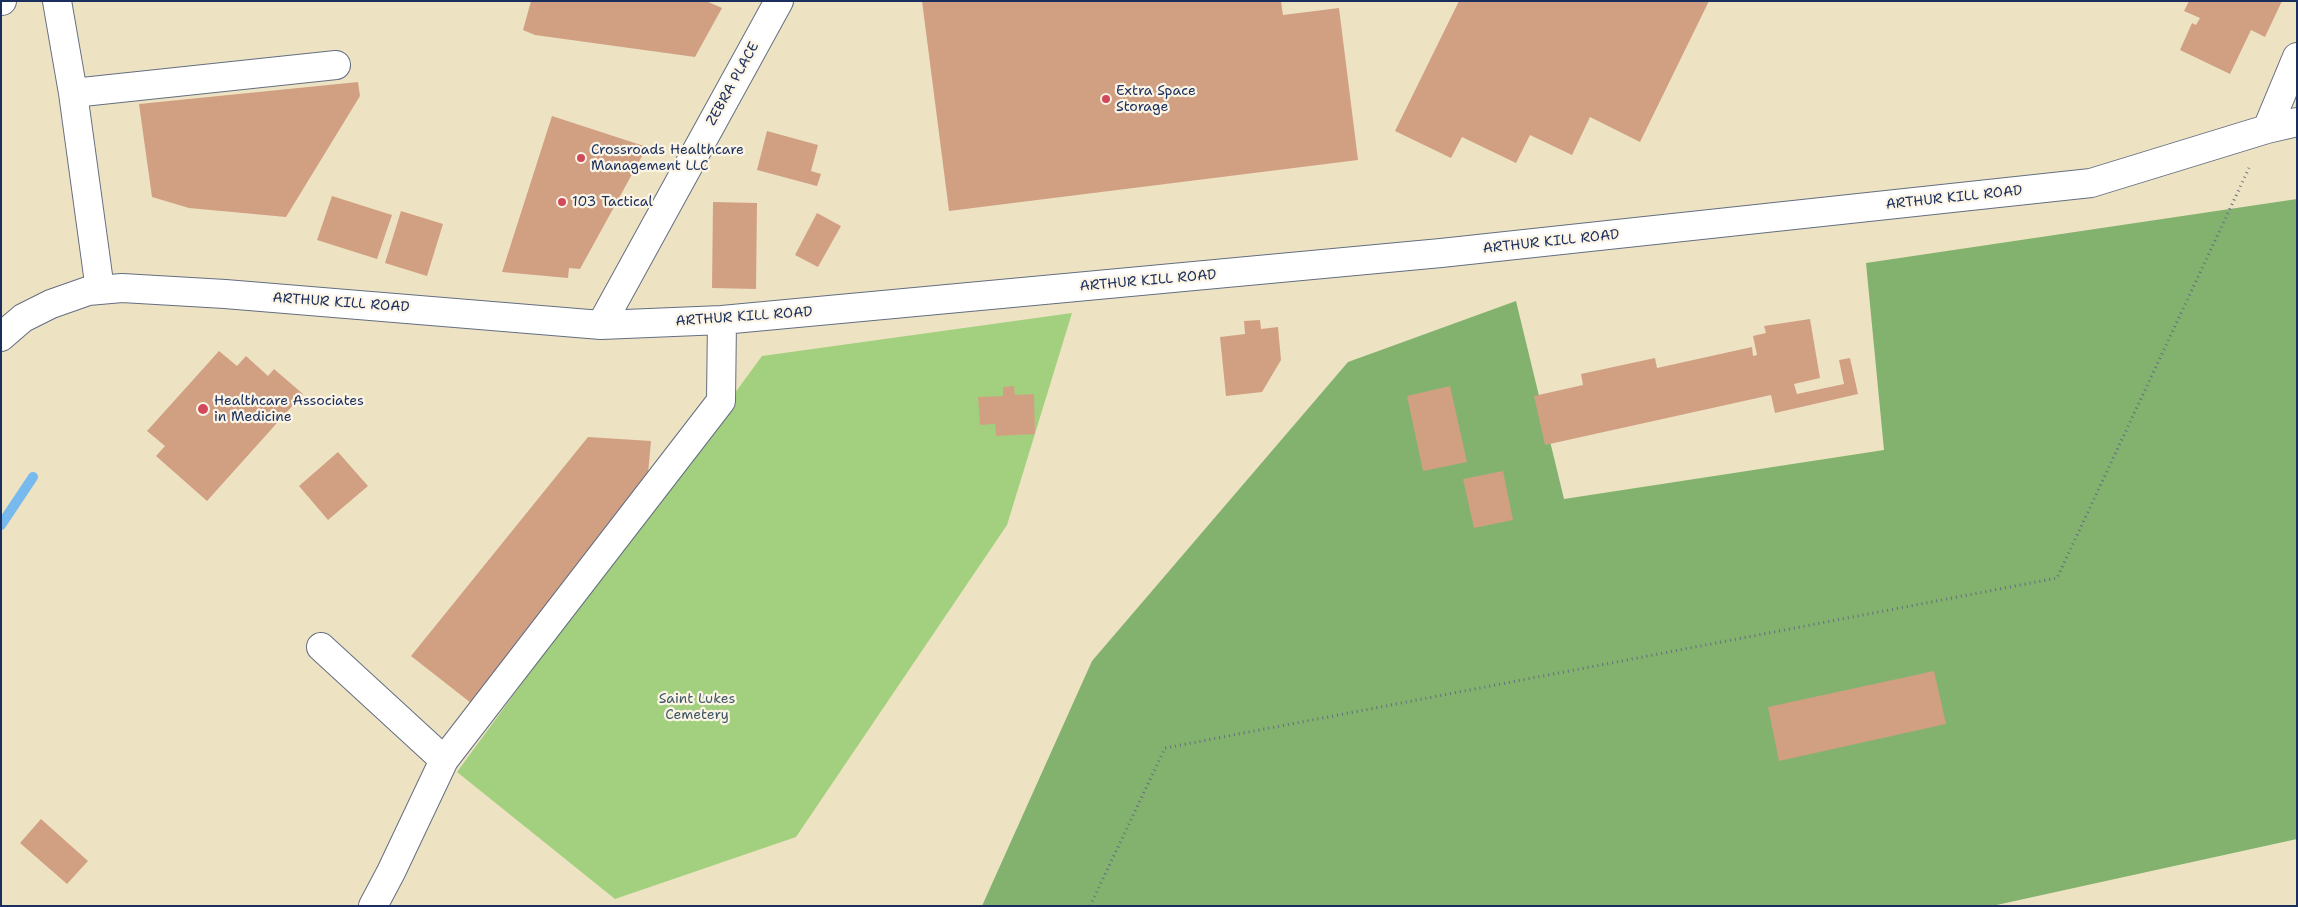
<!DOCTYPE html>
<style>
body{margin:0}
#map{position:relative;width:2298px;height:907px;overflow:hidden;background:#ede3c3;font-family:"Shantell Sans",sans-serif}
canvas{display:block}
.frame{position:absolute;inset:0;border:2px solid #1b2f5e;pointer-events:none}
</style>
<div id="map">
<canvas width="2298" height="907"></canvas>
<div class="frame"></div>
</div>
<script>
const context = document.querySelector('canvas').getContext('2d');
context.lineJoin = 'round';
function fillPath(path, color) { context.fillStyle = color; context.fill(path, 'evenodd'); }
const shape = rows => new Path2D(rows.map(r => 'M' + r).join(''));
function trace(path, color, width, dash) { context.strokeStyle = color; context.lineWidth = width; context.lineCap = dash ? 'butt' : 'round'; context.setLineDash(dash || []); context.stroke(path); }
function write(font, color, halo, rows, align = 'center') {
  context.font = font + ' "Shantell Sans",sans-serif'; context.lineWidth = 4.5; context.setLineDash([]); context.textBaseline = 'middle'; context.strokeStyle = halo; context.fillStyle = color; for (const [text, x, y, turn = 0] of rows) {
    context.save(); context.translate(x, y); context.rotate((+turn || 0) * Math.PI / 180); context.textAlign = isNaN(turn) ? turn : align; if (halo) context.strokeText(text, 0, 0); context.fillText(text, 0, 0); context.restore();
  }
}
fillPath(shape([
 [1072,313,1007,525,796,837,615,899,457,772,762,356]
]), '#a3d07e');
fillPath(shape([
 [2297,199,2297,839,1992,906,982,906,1092,661,1348,362,1516,301,1564,499,1884,450,1866,263]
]), '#82b26d');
trace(shape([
 [1,525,33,477]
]), '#78baed', 10);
fillPath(shape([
 [531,1,706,1,722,8,695,57,535,35,523,30],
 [922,1,1281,1,1283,15,1339,8,1358,160,949,211],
 [1459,1,1709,1,1640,142,1590,117,1572,155,1530,135,1516,163,1462,137,1451,158,1395,131],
 [2189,1,2282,1,2265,37,2251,30,2230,74,2180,50,2192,23,2196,25,2200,18,2184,11],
 [358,82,360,96,286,217,189,208,152,197,139,104],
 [552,116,647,147,580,269,569,268,568,278,502,272],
 [767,131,818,145,811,171,821,174,817,186,757,170],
 [332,196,392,215,377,259,317,240],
 [713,202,757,203,756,289,712,288],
 [401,211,443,224,427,276,385,263],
 [817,213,841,226,818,267,795,255],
 [1810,319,1820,378,1794,384,1797,394,1844,384,1839,360,1850,358,1858,394,1775,413,1771,395,1545,445,1534,396,1583,385,1581,374,1655,358,1657,368,1752,347,1753,356,1757,355,1753,336,1766,333,1764,326],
 [1260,320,1261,329,1278,327,1281,360,1262,392,1226,396,1220,337,1245,334,1244,321],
 [219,351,237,366,246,356,268,376,274,369,303,394,207,501,156,456,165,446,147,431],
 [1014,386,1015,395,1034,394,1035,434,996,436,995,424,980,425,978,397,1003,396,1003,387],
 [1450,386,1467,462,1423,471,1407,396],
 [588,437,651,441,647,485,471,703,411,656],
 [338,452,368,486,328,520,299,486],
 [1503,471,1513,520,1474,528,1463,479],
 [1934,671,1946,724,1779,761,1768,707],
 [41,819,88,861,67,884,20,843]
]), '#d1a083');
const minor = shape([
 [1,1,2,1],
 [57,1,73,93,100,290],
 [73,93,336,65],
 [2267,129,2297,57],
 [601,325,779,1],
 [1,337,23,318,51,304,88,291,122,288,225,294,601,325,722,320,1441,253,2091,183,2267,129,2297,122],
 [321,647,444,760,721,401,722,320],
 [373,906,391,872,444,760]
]);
trace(minor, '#646e81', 30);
trace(shape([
 [1090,906,1165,748,2057,578,2249,168]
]), '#646e81', 3, [1, 4]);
trace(minor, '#fff', 28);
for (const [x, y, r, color] of [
 [1106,99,5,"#d1495b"],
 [581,158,5,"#d1495b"],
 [562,202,5,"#d1495b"],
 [203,409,6,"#d1495b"]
]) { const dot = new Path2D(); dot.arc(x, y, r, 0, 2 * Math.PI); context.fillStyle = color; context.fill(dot); trace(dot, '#fcf5e5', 2); }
write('14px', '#1b2f5e', '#fcf5e5', [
 ["ZEBRA PLACE",733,84,-61],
 ["ARTHUR KILL ROAD",1954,198,-6],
 ["ARTHUR KILL ROAD",1551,242,-6],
 ["ARTHUR KILL ROAD",1148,281,-5],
 ["ARTHUR KILL ROAD",341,303,4],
 ["ARTHUR KILL ROAD",744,317,-4]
]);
write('14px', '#1b2f5e', '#fcf5e5', [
 ["Extra Space",1116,91],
 ["Storage",1116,107],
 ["Crossroads Healthcare",591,150],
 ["Management LLC",591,166],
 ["103 Tactical",572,202],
 ["Healthcare Associates",214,401],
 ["in Medicine",214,417]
], 'left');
write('14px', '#3d5766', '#fcf5e5', [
 ["Saint Lukes",697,699],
 ["Cemetery",697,715]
]);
</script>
